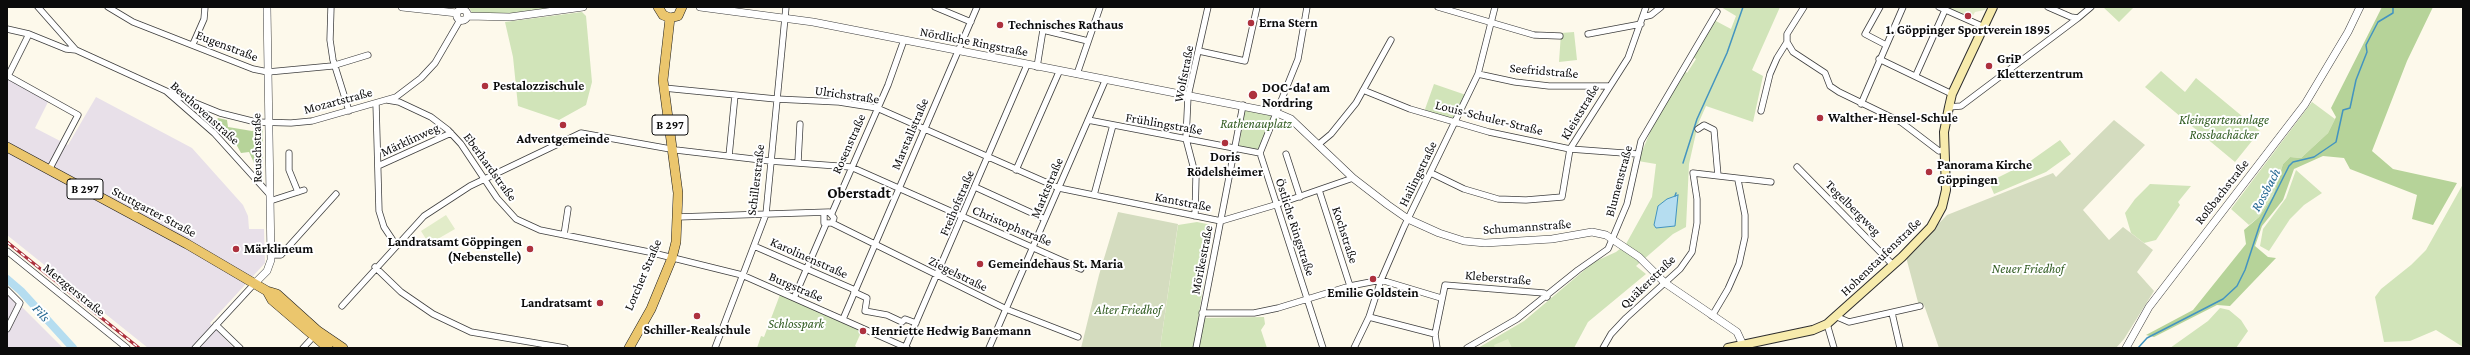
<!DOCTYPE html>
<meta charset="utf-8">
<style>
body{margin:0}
#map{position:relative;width:2470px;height:355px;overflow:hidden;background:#fdf9eb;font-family:"Crimson Pro",serif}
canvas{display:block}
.frame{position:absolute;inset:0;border:8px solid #0b0b0b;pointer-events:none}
</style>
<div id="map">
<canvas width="2470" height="355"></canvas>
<div class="frame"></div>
</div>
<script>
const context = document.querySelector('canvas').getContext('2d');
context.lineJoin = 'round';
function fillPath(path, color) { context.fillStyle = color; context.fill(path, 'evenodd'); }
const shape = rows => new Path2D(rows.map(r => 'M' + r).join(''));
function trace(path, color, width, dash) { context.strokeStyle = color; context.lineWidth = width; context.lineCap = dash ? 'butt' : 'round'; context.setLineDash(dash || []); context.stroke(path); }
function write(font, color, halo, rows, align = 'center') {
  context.font = font + ' "Crimson Pro",serif'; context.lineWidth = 4; context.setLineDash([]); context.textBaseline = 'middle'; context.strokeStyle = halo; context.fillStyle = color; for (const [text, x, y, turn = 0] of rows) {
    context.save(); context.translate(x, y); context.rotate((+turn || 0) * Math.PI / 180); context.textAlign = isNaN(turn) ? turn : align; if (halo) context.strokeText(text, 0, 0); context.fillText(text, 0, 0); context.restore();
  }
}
fillPath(shape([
 [7,77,49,100,35,128,68,145,96,97,192,148,243,205,248,216,249,229,264,229,265,263,210,323,234,348,148,348,7,235],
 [7,295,18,303,63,348,7,348]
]), '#e8e0e9');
fillPath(shape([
 [469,7,557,7,511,15,472,13],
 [1721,7,1780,7,1752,70,1763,76,1753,122,1706,106,1698,124,1689,164,1686,227,1673,234,1636,266,1646,274,1588,322,1574,348,1478,348,1524,321,1594,262,1616,252,1626,244,1652,197,1656,164,1638,161,1651,130,1685,71,1687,73,1696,59,1693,57,1714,20,1731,29,1736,16],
 [2103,7,2134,7,2119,22],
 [582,12,586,16,592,82,586,105,559,120,518,106,513,57,505,22],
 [1574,32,1577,60,1559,62,1561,33],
 [2161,71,2185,92,2196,78,2260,131,2235,162,2145,87],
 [1434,84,1466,95,1455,121,1424,112],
 [2312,102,2335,119,2328,133,2301,158,2290,157,2283,164,2273,196,2259,217,2249,225,2231,209],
 [1245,108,1274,114,1259,151,1239,146],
 [2060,140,2071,154,2046,172,1994,194,1989,182,2029,162],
 [2296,170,2322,193,2304,205,2290,219,2269,251,2260,246,2263,229,2286,198],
 [2150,184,2191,186,2178,202,2180,205,2156,240,2144,243,2131,233,2125,213,2135,199],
 [2463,184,2463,347,2436,330,2410,341,2384,342,2375,297,2381,289,2411,265,2426,250],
 [1197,222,1212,225,1194,348,1160,348,1178,225],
 [781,292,863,328,855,346,858,348,757,348,761,336,764,337],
 [2220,308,2229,310,2241,320,2248,331,2236,348,2170,348,2208,321],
 [1264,317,1265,324,1261,330,1267,348,1199,348,1204,318]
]), '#d1e4b9');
fillPath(shape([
 [2382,7,2433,7,2407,61,2372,151,2393,169,2457,183,2433,225,2412,219,2417,195,2350,169,2344,158,2323,156,2294,169,2283,200,2262,226,2255,246,2268,257,2276,258,2230,306,2217,305,2154,337,2146,335,2193,310,2246,244,2244,230,2259,217,2273,196,2283,164,2290,157,2301,158,2328,133,2336,117,2331,108],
 [218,118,227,120,228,127,252,131,263,129,263,161,255,165,249,152,241,153,231,135,221,132,213,125]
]), '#b6d399');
fillPath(shape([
 [2114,120,2145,145,2083,210,2109,240,2123,227,2153,250,2137,272,2154,291,2124,339,2116,348,1939,348,1924,305,1919,306,1906,257,1947,215,2053,173,2056,177],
 [1118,212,1178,224,1160,348,1081,348,1099,275]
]), '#d4dcbf');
fillPath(shape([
 [1942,7,1987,7,1985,10,1975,12,1971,19],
 [446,215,455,229,429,244,421,231],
 [1508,339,1512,348,1495,348,1494,345]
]), '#e2ecc9');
const water = shape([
 [1678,195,1675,226,1656,228,1654,225,1658,206,1667,199,1678,195]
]);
fillPath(water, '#b5ddf0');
trace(water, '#4394c0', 1);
trace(shape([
 [1683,163,1697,119,1727,53,1743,7],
 [1675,196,1676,193],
 [2138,348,2147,338,2223,299,2237,286,2245,270,2260,224,2289,166,2293,162,2314,157,2336,142,2343,110,2350,108,2356,80,2367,52,2366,45,2378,22,2393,13,2393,7]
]), '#4394c0', 1.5);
trace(shape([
 [7,279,21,291,73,348]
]), '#b5ddf0', 8);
const minor = shape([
 [38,7,76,50,166,91,214,133,270,195],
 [108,7,133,22,253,69,268,72,332,66,368,55],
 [331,7,330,40,333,60,349,111],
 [463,7,463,10],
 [935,7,971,22],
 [1307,7,1298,59,1260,153,1323,348],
 [1438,7,1534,35,1560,36],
 [1880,7,1865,34,1886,45],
 [1939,7,1984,27],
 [2048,7,2071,17,2078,18,2091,7],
 [1643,17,1651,15,1661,7],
 [7,29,29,34,66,49,76,50],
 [29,34,8,76,78,115,49,170],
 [1588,34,1641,24],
 [1787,42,1793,52,1825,73,1830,86,1839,92,1901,122,1939,151,1945,149],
 [193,44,204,19,205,7],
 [1199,51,1245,61,1257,7],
 [1879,59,1952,94],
 [1037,67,1043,30,1088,41],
 [1077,74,1100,7],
 [1478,74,1515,82,1549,86,1608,86],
 [1916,75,1945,10],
 [664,88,776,99,839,102,877,108,1059,188,1221,221,1275,205,1353,178],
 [1363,90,1410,109,1489,132,1570,149,1637,154],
 [166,91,220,113,256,122,291,123,312,121,396,97,421,78,435,63,460,20],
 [387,100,399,102,431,117,448,130,461,144,497,198,516,219,540,230,649,252,742,275,907,348],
 [376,103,379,211,384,227,396,245],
 [1861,104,1903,7],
 [1949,107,1961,106,2078,18],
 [1761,111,1770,74,1777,58,1787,42,1787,34,1804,7],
 [1088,120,1260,153],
 [1698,129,1704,125,1714,130,1718,176],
 [1319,144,1331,134,1356,103,1391,40],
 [289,153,289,170,298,192],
 [1286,154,1300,197],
 [729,156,735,95],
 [798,162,800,124],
 [378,166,451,133],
 [1797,167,1893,265],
 [1016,170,1059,72],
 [1431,173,1464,189,1498,199,1526,200,1562,197,1570,149,1628,58,1646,7],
 [975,187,1045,219],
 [1319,190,1350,286],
 [1094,195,1113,125],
 [270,201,304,190],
 [832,213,888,85,904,40],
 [1195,216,1196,177,1186,139,1188,96,1208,7],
 [677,217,829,212,834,218,832,223,824,223,824,214],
 [832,223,1006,309,1078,337],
 [564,235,568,209],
 [754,246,855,290],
 [7,251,127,348],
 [271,255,281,255,336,194],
 [375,267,401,292,433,314,471,332,565,348],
 [7,290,20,303,7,329],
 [854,292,867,298,865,311,887,315,902,322,905,319,916,323],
 [794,298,826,224],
 [342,306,424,216,470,186,581,133,676,150,770,161,851,167,1081,269],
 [1202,313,1254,313,1278,308,1350,286,1381,280,1441,298],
 [1892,313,1900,348],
 [1712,316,1728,289,1739,264,1745,237,1745,215,1738,180],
 [1835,316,1849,322,1920,306],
 [1369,317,1435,334],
 [843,319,977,7],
 [1827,324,1834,348],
 [216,325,240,348],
 [195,348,255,283],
 [303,348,315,335],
 [715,348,766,214,786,7],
 [905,348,1027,65],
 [989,348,1105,81],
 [1196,348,1243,105],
 [1354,348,1369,317,1381,280,1404,227,1478,74,1495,7],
 [1437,348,1435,334,1445,285,1544,293,1547,297],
 [1467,348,1517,319,1578,270,1608,249,1627,204,1641,141,1717,12],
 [1603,348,1611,334,1626,318,1680,269,1692,252,1697,223,1697,199,1693,173,1771,182]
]);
const tertiary = shape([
 [402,7,457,13],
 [700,7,813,22,1277,113,1291,119,1353,178,1388,205,1408,219,1439,233,1464,241,1485,243,1552,239,1592,232,1606,235,1639,257,1665,283,1737,332,1743,345],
 '456.5 15a5.5 5.5 0 1 1 11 0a5.5 5.5 0 1 1-11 0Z',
 [468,16,510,17,583,7],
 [255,283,267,271,271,260,267,7],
 [2126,348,2149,307,2305,104,2348,32,2360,7]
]);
const secondary = shape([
 [1728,348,1813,330,1827,324,1902,257,1931,227,1942,207,1946,190,1944,132,1949,107,1952,94,1993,7]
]);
const primary = shape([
 [658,7,663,15,670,18,678,16,682,7],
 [7,147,187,244,267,291,277,294,318,331,343,348],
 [267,291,272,300,328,348],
 [629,348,651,309,672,258,676,242,678,193,663,80,670,18]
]);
trace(minor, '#3e3e3e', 7);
trace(tertiary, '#3e3e3e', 8);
trace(secondary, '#2d2d2d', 10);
trace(primary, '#1c1c1c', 10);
trace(minor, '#fff', 5.5);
trace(tertiary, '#fff', 7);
trace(secondary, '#f7ebac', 8);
trace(primary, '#ebc66d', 9);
const rail = shape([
 [7,242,139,348]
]);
trace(rail, '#ad313e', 3);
trace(rail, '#fff', 1.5, [4.5]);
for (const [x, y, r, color] of [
 [1968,16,4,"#ad313e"],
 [1251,23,4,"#ad313e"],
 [1000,25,4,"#ad313e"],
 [1989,66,4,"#ad313e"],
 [485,86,4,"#ad313e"],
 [1253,95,5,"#ad313e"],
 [1820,118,4,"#ad313e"],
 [563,125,4,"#ad313e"],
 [1225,143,4,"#ad313e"],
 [1929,172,4,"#ad313e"],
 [236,249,4,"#ad313e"],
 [530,249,4,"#ad313e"],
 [980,264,4,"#ad313e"],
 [1373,279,4,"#ad313e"],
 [600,303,4,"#ad313e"],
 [697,316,4,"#ad313e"],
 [863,331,4,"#ad313e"]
]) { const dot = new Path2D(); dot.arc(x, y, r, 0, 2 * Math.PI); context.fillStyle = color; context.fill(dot); trace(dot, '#fff', 1.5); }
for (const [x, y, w] of [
 [670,125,36],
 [85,189,36]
]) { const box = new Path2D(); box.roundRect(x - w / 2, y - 10, w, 20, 3); context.fillStyle = '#fff'; context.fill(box); trace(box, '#0b0b0b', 1); }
write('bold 12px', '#0b0b0b', null, [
 ["B 297",670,125],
 ["B 297",85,189]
]);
write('bold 13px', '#0b0b0b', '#fff', [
 ["Erna Stern",1259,23],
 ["Technisches Rathaus",1008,25],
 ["1. Göppinger Sportverein 1895",1968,30,"center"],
 ["GriP",1997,59],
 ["Kletterzentrum",1997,74],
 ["Pestalozzischule",493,86],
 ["DOC-da! am",1262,88],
 ["Nordring",1262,103],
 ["Walther-Hensel-Schule",1828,118],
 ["Adventgemeinde",563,139,"center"],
 ["Doris",1225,157,"center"],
 ["Rödelsheimer",1225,172,"center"],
 ["Panorama Kirche",1937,165],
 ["Göppingen",1937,180],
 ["Landratsamt Göppingen",522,242,"right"],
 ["(Nebenstelle)",522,257,"right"],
 ["Märklineum",244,249],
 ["Gemeindehaus St. Maria",988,264],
 ["Emilie Goldstein",1373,293,"center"],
 ["Landratsamt",592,303,"right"],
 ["Schiller-Realschule",697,330,"center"],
 ["Henriette Hedwig Banemann",871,331]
], 'left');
write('13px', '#0b0b0b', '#fff', [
 ["Nördliche Ringstraße",974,42,11],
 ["Eugenstraße",227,46,21],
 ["Seefridstraße",1544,71,5],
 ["Wolfstraße",1184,74,-79],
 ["Ulrichstraße",847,95,8],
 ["Mozartstraße",338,101,-15],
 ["Kleiststraße",1580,112,-59],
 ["Beethovenstraße",205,113,42],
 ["Louis-Schuler-Straße",1489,118,14],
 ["Frühlingstraße",1164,124,10],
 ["Marstallstraße",910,134,-67],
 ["Märklinweg",410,140,-25],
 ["Rosenstraße",849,144,-66],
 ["Reuschstraße",257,148,-91],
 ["Eberhardstraße",490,167,54],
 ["Hailingstraße",1418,174,-64],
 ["Schillerstraße",756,180,-83],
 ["Blumenstraße",1619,181,-75],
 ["Marktstraße",1047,188,-67],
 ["Roßbachstraße",2222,192,-52],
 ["Kantstraße",1183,202,11],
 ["Freihofstraße",957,203,-67],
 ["Tegelbergweg",1853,208,45],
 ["Stuttgarter Straße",154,212,28],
 ["Christophstraße",1012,226,23],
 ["Östliche Ringstraße",1295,227,72],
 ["Schumannstraße",1527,227,-4],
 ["Kochstraße",1345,235,72],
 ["Hohenstaufenstraße",1881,257,-44],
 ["Karolinenstraße",809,258,24],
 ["Mörikestraße",1202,260,-79],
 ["Ziegelstraße",958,274,26],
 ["Lorcher Straße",643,275,-67],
 ["Kleberstraße",1498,278,5],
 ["Quäkerstraße",1648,282,-44],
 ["Burgstraße",796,287,23],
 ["Metzgerstraße",74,290,39]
]);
write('italic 13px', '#315c22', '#fff', [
 ["Kleingartenanlage",2224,120],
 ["Rossbachäcker",2224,135],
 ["Rathenauplatz",1256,124],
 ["Neuer Friedhof",2028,269],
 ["Alter Friedhof",1128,310],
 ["Schlosspark",796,324]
]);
write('italic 14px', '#216590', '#fff', [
 ["Rossbach",2266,190,-62],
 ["Fils",41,313,48]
]);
write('bold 15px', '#0b0b0b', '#fff', [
 ["Oberstadt",859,193]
]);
</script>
